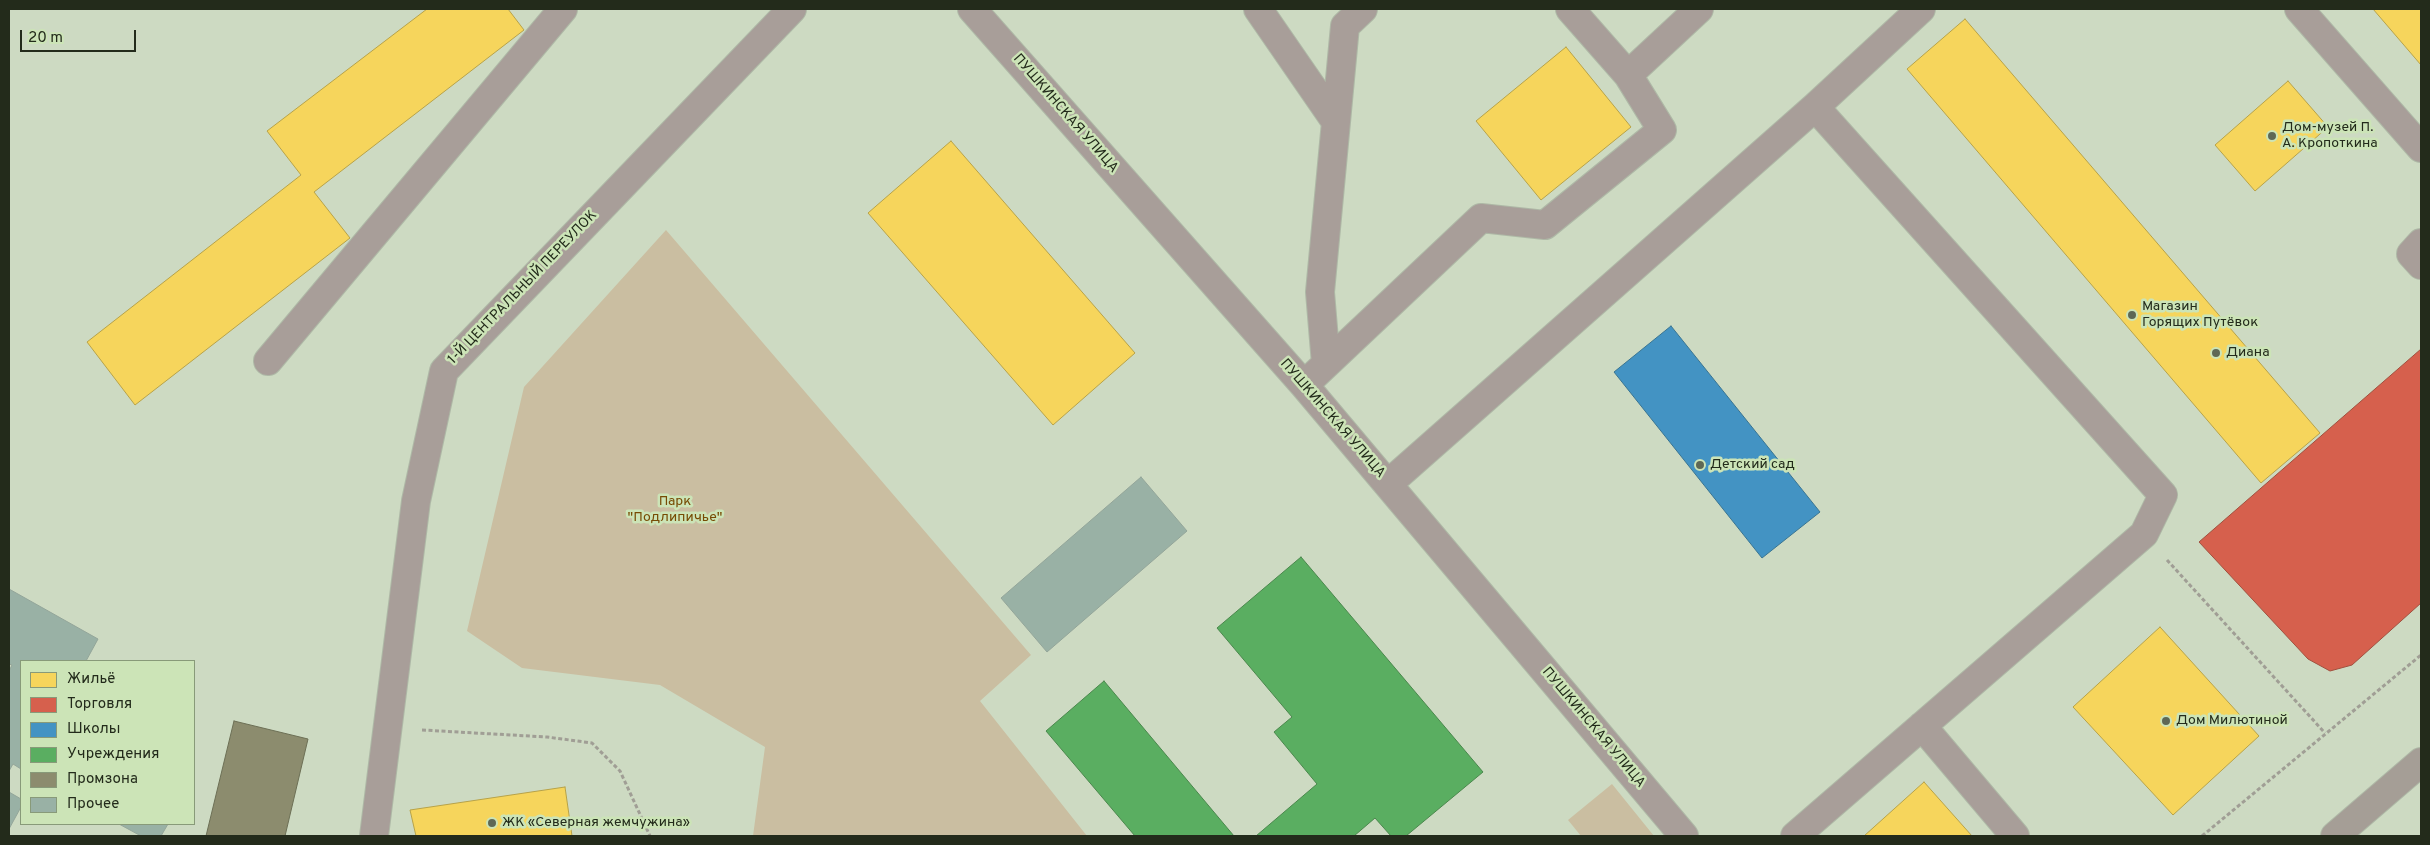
<!DOCTYPE html>
<meta charset="utf-8">
<style>
body{margin:0}
#map{position:relative;width:2430px;height:845px;overflow:hidden;background:#cddac2;font-family:Overpass,sans-serif}
canvas{display:block}
.frame{position:absolute;inset:0;border:10px solid #232b1b;pointer-events:none}
.legend{position:absolute;left:20px;top:660px;width:175px;height:165px;box-sizing:border-box;background:#cce4b7;border:1px solid #889a79;margin:0;padding:6px 9px;list-style:none;font-size:15px;color:#232b1b}
.legend li{display:flex;align-items:center;gap:10px;height:25px}
.legend b{width:25px;border:1px solid #889a79}
.scale{position:absolute;left:20px;top:30px;width:116px;height:22px;box-sizing:border-box;border:2px solid #232b1b;border-top:0;padding-left:6px;font-size:15px;line-height:18px;white-space:nowrap;color:#232b1b;-webkit-text-stroke:4px #cce4b7;paint-order:stroke}
</style>
<div id="map">
<canvas width="2430" height="845"></canvas>
<div class="frame"></div>
<ul class="legend">
<li><b style="height:14px;background:#f6d55c"></b>Жильё</li>
<li><b style="height:14px;background:#d6604d"></b>Торговля</li>
<li><b style="height:14px;background:#4393c3"></b>Школы</li>
<li><b style="height:14px;background:#5aae61"></b>Учреждения</li>
<li><b style="height:14px;background:#8c8c6e"></b>Промзона</li>
<li><b style="height:14px;background:#99b1a5"></b>Прочее</li>
</ul>
<div class="scale">20 m</div>
</div>
<script>
const context = document.querySelector('canvas').getContext('2d');
context.lineJoin = 'round';
function fillPath(path, color) { context.fillStyle = color; context.fill(path, 'evenodd'); }
const shape = rows => new Path2D(rows.map(r => 'M' + r).join(''));
function trace(path, color, width, dash) { context.strokeStyle = color; context.lineWidth = width; context.lineCap = dash ? 'butt' : 'round'; context.setLineDash(dash || []); context.stroke(path); }
function write(font, color, halo, rows, align = 'center') {
  context.font = font + ' Overpass,sans-serif'; context.lineWidth = 5; context.setLineDash([]); context.textBaseline = 'middle'; context.strokeStyle = halo; context.fillStyle = color; for (const [text, x, y, turn = 0] of rows) {
    context.save(); context.translate(x, y); context.rotate((+turn || 0) * Math.PI / 180); context.textAlign = isNaN(turn) ? turn : align; if (halo) context.strokeText(text, 0, 0); context.fillText(text, 0, 0); context.restore();
  }
}
fillPath(shape([
 [666,230,1031,655,980,701,1087,836,753,836,765,747,660,685,522,668,467,631,524,387],
 [1612,784,1654,836,1581,836,1568,820]
]), '#cabea1');
const homes = shape([
 [427,9,508,9,524,30,314,192,350,238,135,405,87,342,301,175,267,131,427,9],
 [2373,9,2421,9,2421,65,2373,9],
 [1965,19,2320,433,2261,483,1907,69,1965,19],
 [1566,47,1631,127,1541,200,1476,121,1566,47],
 [2288,81,2328,127,2255,191,2215,145,2288,81],
 [951,141,1135,353,1053,425,868,213,951,141],
 [2160,627,2259,736,2173,815,2073,707,2160,627],
 [1924,782,1972,836,1864,836,1924,782],
 [565,787,572,836,416,836,410,810,565,787]
]);
fillPath(homes, '#f6d55c');
trace(homes, '#b7a248', 1);
const shops = shape([
 [2421,349,2421,603,2352,665,2330,671,2308,659,2199,542,2421,349]
]);
fillPath(shops, '#d6604d');
trace(shops, '#a0503e', 1);
const schools = shape([
 [1671,326,1820,512,1762,558,1614,372,1671,326]
]);
fillPath(schools, '#4393c3');
trace(schools, '#397491', 1);
const public = shape([
 [1301,557,1483,772,1406,836,1391,836,1375,818,1354,836,1256,836,1317,784,1274,732,1292,717,1217,628,1301,557],
 [1104,681,1234,836,1135,836,1046,731,1104,681]
]);
fillPath(public, '#5aae61');
trace(public, '#4a874c', 1);
const industry = shape([
 [234,721,308,739,285,836,206,836,234,721]
]);
fillPath(industry, '#8c8c6e');
trace(industry, '#6c6f55', 1);
const building = shape([
 [1141,477,1187,531,1047,652,1001,598,1141,477],
 [9,589,98,639,86,661,21,661,21,769,13,764,9,771,9,671,12,665,9,664,9,589],
 [9,792,21,799,21,807,9,829,9,792],
 [119,824,168,824,161,836,141,836,119,824]
]);
fillPath(building, '#99b1a5');
trace(building, '#93a599', 1);
const minor = shape([
 [972,9,1304,385,1684,836],
 [1258,9,1336,122],
 [2299,9,2421,148],
 [1628,75,1699,9],
 [2421,243,2411,254,2421,265],
 [268,361,563,9],
 [1326,364,1320,292,1345,26,1363,9],
 [1304,385,1481,218,1545,225,1662,130,1628,75,1570,9],
 [1388,484,1815,107,1921,9],
 [1922,726,2015,836],
 [374,836,416,501,444,371,792,9],
 [1795,836,2144,534,2163,495,1815,107]
]);
const major = shape([
 [2335,836,2421,762]
]);
trace(minor, '#aeb8a6', 30);
trace(major, '#aeb8a6', 30);
trace(shape([
 [2167,560,2325,733],
 [422,730,547,737,592,743,620,771,650,836],
 [2202,836,2421,655]
]), '#a09e95', 3, [4, 2.5]);
trace(minor, '#a89e99', 28);
trace(major, '#a59e96', 28);
for (const [x, y, r, color] of [
 [2272,136,5,"#5e6855"],
 [2132,315,5,"#5e6855"],
 [2216,353,5,"#5e6855"],
 [1700,465,5,"#5e6855"],
 [2166,721,5,"#5e6855"],
 [492,823,5,"#5e6855"]
]) { const dot = new Path2D(); dot.arc(x, y, r, 0, 2 * Math.PI); context.fillStyle = color; context.fill(dot); trace(dot, '#cce4b7', 2); }
write('14px', '#232b1b', '#cce4b7', [
 ["ПУШКИНСКАЯ УЛИЦА",1065,114,49],
 ["1-Й ЦЕНТРАЛЬНЫЙ ПЕРЕУЛОК",523,288,-46],
 ["ПУШКИНСКАЯ УЛИЦА",1332,419,49],
 ["ПУШКИНСКАЯ УЛИЦА",1593,728,50]
]);
write('14px', '#232b1b', '#cce4b7', [
 ["Дом-музей П.",2282,128],
 ["А. Кропоткина",2282,144],
 ["Магазин",2142,307],
 ["Горящих Путёвок",2142,323],
 ["Диана",2226,353],
 ["Детский сад",1710,465],
 ["Дом Милютиной",2176,721],
 ["ЖК «Северная жемчужина»",502,823]
], 'left');
write('14px', '#774b04', '#cce4b7', [
 ["Парк",675,502],
 ["\"Подлипичье\"",675,518]
]);
</script>
